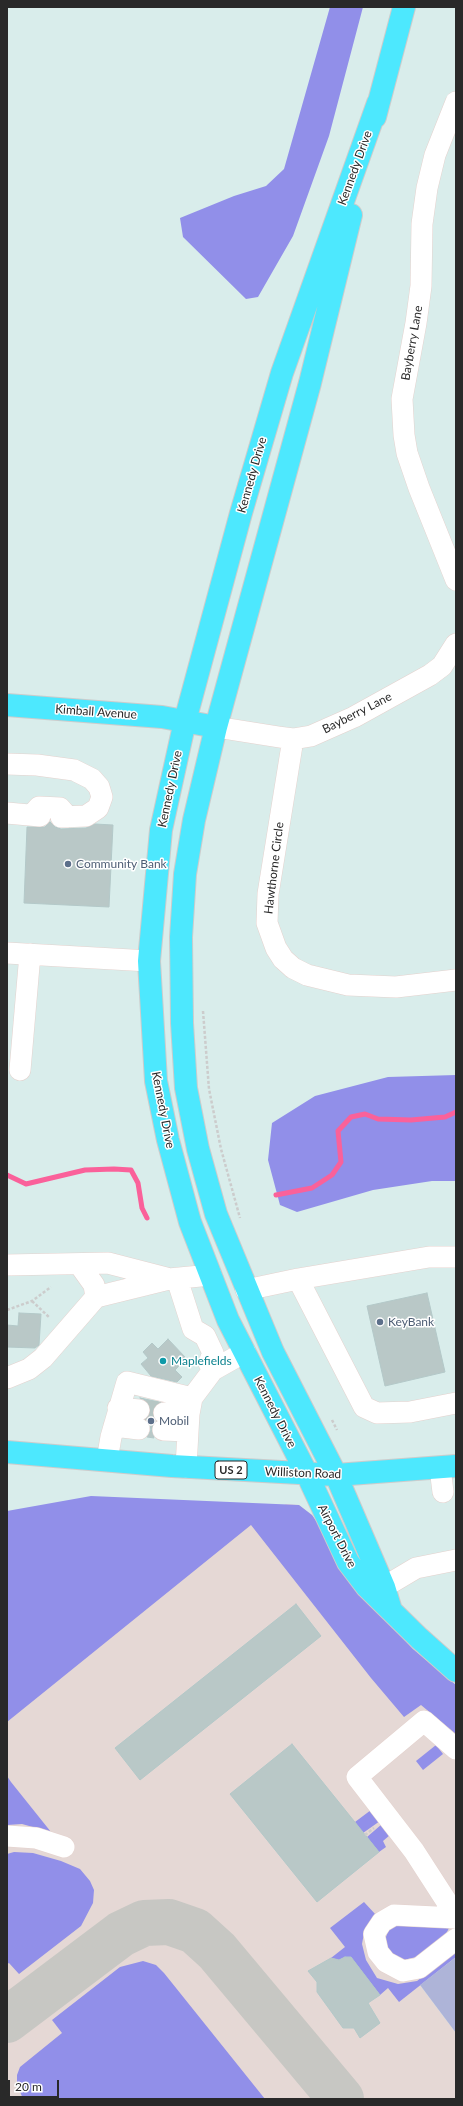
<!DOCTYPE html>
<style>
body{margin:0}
#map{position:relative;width:463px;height:2106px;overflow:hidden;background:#d9edeb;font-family:Lato,sans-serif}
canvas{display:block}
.frame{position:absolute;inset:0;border:8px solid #292929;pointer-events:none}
.scale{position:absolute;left:8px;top:2080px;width:51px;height:18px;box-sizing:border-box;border:2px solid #292929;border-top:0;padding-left:5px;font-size:12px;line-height:14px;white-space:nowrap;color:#292929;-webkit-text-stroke:3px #fff;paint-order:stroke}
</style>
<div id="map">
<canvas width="463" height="2106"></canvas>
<div class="frame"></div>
<div class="scale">20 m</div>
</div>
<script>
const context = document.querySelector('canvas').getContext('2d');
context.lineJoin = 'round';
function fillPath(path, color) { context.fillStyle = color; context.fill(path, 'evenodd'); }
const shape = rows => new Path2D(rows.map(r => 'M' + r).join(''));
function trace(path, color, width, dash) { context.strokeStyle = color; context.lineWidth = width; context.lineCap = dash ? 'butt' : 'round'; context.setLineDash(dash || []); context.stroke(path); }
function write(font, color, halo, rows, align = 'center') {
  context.font = font + ' Lato,sans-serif'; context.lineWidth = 3; context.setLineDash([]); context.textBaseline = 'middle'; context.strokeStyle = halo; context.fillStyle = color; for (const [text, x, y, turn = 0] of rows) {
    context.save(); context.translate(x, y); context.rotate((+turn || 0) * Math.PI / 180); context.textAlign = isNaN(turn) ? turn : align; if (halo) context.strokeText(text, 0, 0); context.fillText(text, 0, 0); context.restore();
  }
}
fillPath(shape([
 [286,1504,299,1505,312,1515,385,1619,413,1649,456,1685,456,1957,420,1985,456,2033,456,2099,7,2099,7,1669]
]), '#e5d8d5');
fillPath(shape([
 [330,7,363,7,329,136,293,236,258,297,246,299,183,237,180,218,234,196,266,186,284,169],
 [456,1075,456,1181,432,1181,373,1190,297,1212,280,1205,268,1160,272,1123,315,1096,388,1077],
 [91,1496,299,1505,312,1515,385,1619,413,1649,456,1685,456,1734,421,1705,404,1717,371,1678,251,1525,7,1722,7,1511],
 [436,1745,443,1754,423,1770,416,1761],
 [7,1776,11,1782,51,1832,22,1824,7,1825],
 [371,1810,380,1821,363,1833,355,1822],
 [382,1824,390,1835,383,1841,386,1847,379,1852,367,1837],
 [14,1852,33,1853,61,1861,80,1869,90,1881,94,1890,93,1903,81,1926,19,1974,9,1963,7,1964,7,1854],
 [364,1902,376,1915,364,1933,362,1944,366,1960,377,1978,398,1984,417,1981,456,1951,456,1957,399,2002,388,1988,380,1995,351,1957,345,1957,339,1960,331,1958,345,1947,330,1928],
 [396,1923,442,1925,449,1928,446,1934,416,1957,404,1960,393,1956,387,1948,385,1940,388,1931],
 [143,1961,156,1965,164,1973,265,2099,23,2099,17,2084,17,2075,20,2067,62,2033,52,2020,120,1967]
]), '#918fe9');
fillPath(shape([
 [456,1957,456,2033,420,1985]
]), '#aeb4d8');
trace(shape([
 [7,1175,26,1184,85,1170,114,1169,131,1170,138,1183,142,1208,147,1218],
 [276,1195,312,1188,332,1175,341,1162,338,1131,351,1117,365,1114,378,1119,411,1120,445,1117,456,1112]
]), '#fa619a', 5);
trace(shape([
 [7,2020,121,1934,144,1923,169,1922,195,1931,217,1951,341,2099]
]), '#c7c7c3', 46);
const building = shape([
 [50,822,55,827,61,829,86,828,95,824,113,825,109,907,24,903,27,827,45,827,50,822],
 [427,1293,445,1372,385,1386,367,1306,427,1293],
 [19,1313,41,1314,39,1345,35,1348,7,1347,7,1325,18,1326,19,1313],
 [168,1339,185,1357,177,1364,179,1366,175,1370,182,1377,177,1382,151,1376,141,1364,148,1358,143,1352,152,1343,158,1349,168,1339],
 [140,1398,159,1402,154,1406,152,1412,156,1421,151,1429,154,1438,147,1437,151,1430,150,1424,146,1419,151,1412,150,1405,146,1400,140,1398],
 [296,1604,321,1636,140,1780,115,1748,296,1604],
 [292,1744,379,1852,317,1902,230,1794,292,1744],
 [345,1957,351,1957,380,1995,368,2003,380,2023,360,2038,354,2028,343,2028,317,1992,317,1982,308,1971,331,1958,339,1960,345,1957]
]);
fillPath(building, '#b9c8c7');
trace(building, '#b3c8c8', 1);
trace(shape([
 [139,1410,164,1413]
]), '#b6c6c4', 21, [21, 10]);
const minor = shape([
 [456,102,435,155,427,188,422,224,421,286,416,323,402,399,404,435,407,453,419,488,456,580],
 [216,727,279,737,293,739,311,736,354,717,430,675,442,666,456,644],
 [293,739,268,894,267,923,276,948,283,959,293,968,307,975,348,985,396,987,456,980],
 [7,764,37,765,74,770,92,779,99,787,102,797,98,808,86,816,61,817],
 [7,813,40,816],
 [32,815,39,807,60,808,68,817],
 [7,953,149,961],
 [20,1070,30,954],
 [79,1264,94,1285,96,1297],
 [7,1265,108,1263,166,1278],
 [177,1279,193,1329,205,1336,213,1353,209,1363,213,1370],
 [298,1279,429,1257,456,1257],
 [246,1290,298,1279,364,1407,377,1413,410,1412,456,1403],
 [7,1378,29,1369,43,1358,96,1297,169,1279,211,1275],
 [118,1408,139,1410],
 [164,1413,189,1414],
 [114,1426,139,1429],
 [163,1430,188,1431],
 [107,1460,111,1437,127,1382,192,1398],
 [186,1467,189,1414,192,1398,213,1370,245,1352],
 [440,1468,443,1492],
 [384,1587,416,1568,456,1560],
 [456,1749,424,1721,357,1777,414,1851,456,1916],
 [7,1836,36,1838,64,1847],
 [456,1918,394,1915,382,1922,374,1934,378,1952,386,1962,403,1971,419,1968,456,1939]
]);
const major = shape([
 [378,103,282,373,241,513,185,721,161,830,149,961,156,1081,168,1140,190,1222,228,1320,307,1474,348,1562,367,1587,419,1638,456,1671],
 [375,117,404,7],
 [351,215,310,383,216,727,194,820,185,874,181,937,182,1023,186,1088,198,1149,216,1214,273,1352,336,1475,384,1587,390,1607],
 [7,705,162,717,216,727],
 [7,1452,172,1466,336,1475,456,1466]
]);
trace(minor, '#e4d2ce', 22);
trace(major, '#ccc', 24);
trace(shape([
 [203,1011,209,1089,221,1149,240,1218],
 [32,1301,50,1318],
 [7,1310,32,1301,51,1287],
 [332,1420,337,1430],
 [365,1835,374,1828]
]), '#ccc', 2.5, [3, 2]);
trace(minor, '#fff', 21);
trace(major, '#4de8fe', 22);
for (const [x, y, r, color] of [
 [68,864,4,"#5c6f8a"],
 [380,1322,4,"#5c6f8a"],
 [163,1361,4,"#0f9aa8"],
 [151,1421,4,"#5c6f8a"]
]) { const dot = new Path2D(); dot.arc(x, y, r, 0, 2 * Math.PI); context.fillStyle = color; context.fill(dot); trace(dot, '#fff', 1.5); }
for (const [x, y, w] of [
 [231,1470,32]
]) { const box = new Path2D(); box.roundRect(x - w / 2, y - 9, w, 18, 3); context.fillStyle = '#fff'; context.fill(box); trace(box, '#292929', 1); }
write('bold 11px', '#292929', null, [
 ["US 2",231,1470]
]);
write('12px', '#292929', '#fff', [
 ["Kennedy Drive",355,168,-70],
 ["Bayberry Lane",412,343,-80],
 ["Kennedy Drive",252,475,-74],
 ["Kimball Avenue",96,712,4],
 ["Bayberry Lane",357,713,-27],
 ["Kennedy Drive",170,789,-78],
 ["Hawthorne Circle",274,868,-83],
 ["Kennedy Drive",163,1110,79],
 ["Kennedy Drive",275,1412,63],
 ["Williston Road",303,1473,2],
 ["Airport Drive",337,1536,63]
]);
write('12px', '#4e5e75', '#fff', [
 ["Community Bank",76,864],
 ["KeyBank",388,1322],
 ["Mobil",159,1421]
], 'left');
write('12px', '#0d838f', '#fff', [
 ["Maplefields",171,1361]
], 'left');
</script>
